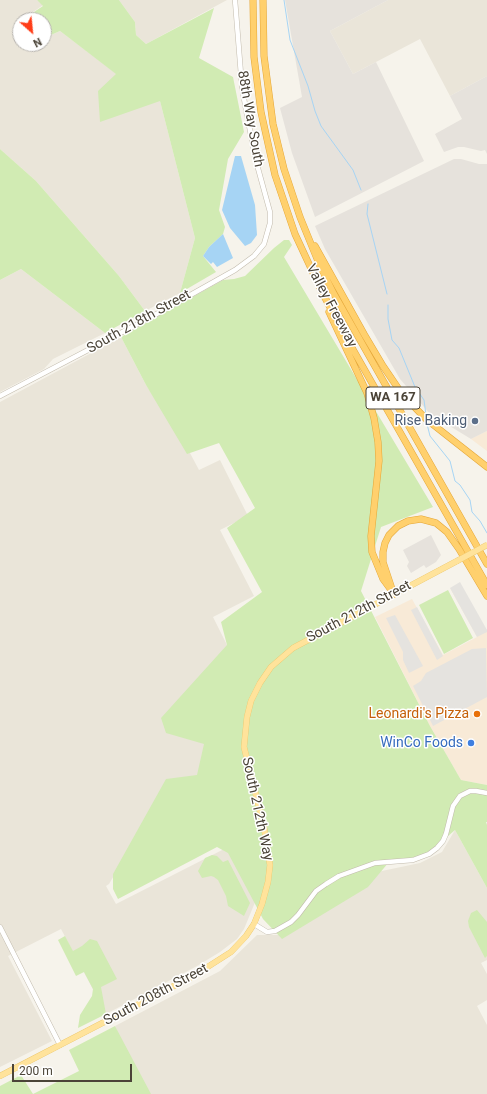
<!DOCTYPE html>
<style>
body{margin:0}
#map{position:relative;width:487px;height:1094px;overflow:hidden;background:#f6f3eb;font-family:Roboto,sans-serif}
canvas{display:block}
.north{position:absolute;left:12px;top:12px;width:40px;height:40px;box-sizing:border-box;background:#fff;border:1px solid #b7b4af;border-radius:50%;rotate:153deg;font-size:11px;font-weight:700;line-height:16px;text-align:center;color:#4b4438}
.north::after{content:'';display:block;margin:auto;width:14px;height:18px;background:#ff3e19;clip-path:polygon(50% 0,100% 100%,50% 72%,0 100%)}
.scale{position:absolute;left:12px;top:1064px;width:120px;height:18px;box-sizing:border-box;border:2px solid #4b4438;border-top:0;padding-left:5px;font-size:12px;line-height:14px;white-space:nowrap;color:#4b4438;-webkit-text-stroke:3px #fff;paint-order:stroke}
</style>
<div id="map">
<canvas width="487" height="1094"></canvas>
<div class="north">N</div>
<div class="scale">200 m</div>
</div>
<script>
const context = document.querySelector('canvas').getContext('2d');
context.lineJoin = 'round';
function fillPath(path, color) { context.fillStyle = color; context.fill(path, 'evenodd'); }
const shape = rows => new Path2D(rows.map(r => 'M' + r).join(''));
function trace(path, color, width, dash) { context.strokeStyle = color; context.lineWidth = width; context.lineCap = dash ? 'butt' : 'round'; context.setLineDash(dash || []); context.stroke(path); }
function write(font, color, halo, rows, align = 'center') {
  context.font = font + ' Roboto,sans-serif'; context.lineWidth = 3; context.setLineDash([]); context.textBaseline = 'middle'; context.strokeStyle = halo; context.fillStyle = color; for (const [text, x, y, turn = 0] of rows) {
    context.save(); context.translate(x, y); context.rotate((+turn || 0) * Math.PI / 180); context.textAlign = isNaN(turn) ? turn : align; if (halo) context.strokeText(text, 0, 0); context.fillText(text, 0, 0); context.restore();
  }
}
fillPath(shape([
 [0,0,37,0,43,5,22,20,20,20,20,22,18,24,20,33,20,44,23,44,24,47,30,44,44,44,44,38,60,31,117,74,160,101,195,238,180,293,145,311,119,276,36,181,0,149],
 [119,0,227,0,146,44,136,35,135,22],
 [388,0,487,0,487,76,450,96,420,39,353,74,330,31],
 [21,269,105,333,53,359,44,369,0,392,0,280],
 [121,337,146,385,182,438,199,470,220,460,248,516,220,530,254,596,213,617,243,677,208,735,198,780,168,784,109,884,106,886,116,904,230,846,256,900,244,929,237,939,220,952,197,966,106,1014,61,929,8,956,52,1041,0,1067,0,402],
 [455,830,487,888,487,960,481,963,487,974,487,1000,477,1006,487,1025,487,1094,140,1094,115,1026,220,971,257,935,280,935,358,876,420,863,442,852]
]), '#eae5d9');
fillPath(shape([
 [487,431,487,451,471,439],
 [450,588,487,630,487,785,461,780,430,726,375,617,412,599,443,655,477,637]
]), '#f8ead7');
fillPath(shape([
 [285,0,388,0,330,31,353,74,376,62,424,161,315,217,292,153,280,108,302,97],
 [487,76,487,154,485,150,481,151,464,147,458,147,444,152,435,134,462,119,450,96],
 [454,159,461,159,479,164,487,164,487,431,471,439,430,414,400,379,325,249,315,226],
 [431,535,441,555,436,562,426,568,424,565,411,573,407,566,409,562,403,550]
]), '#e6e2dc');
fillPath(shape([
 [37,0,119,0,135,22,136,35,146,44,214,8,199,58,233,77,244,132,228,159,219,210,225,227,223,234,209,247,203,256,216,272,180,293,195,238,160,101,100,122,98,91,116,74,60,31,44,38,44,20,22,20,43,6],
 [0,149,36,181,119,276,145,311,105,333,21,269,0,280],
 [284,240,289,240,292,245,284,257,433,507,381,527,361,591,430,726,461,780,487,785,487,822,486,822,487,825,487,888,455,830,424,857,389,862,368,887,282,939,263,919,228,853,217,847,118,899,113,889,113,874,166,779,197,775,204,744,166,733,161,718,227,645,221,622,262,592,227,528,255,508,219,443,187,454,146,385,121,337,223,280,234,279,245,276,274,248],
 [448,590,473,638,444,654,419,605],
 [212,855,217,856,223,862,228,860,250,903,244,916,228,906,226,896,218,880,214,877,211,876,202,878,198,871,205,858],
 [477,910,487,922,487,956,485,958,469,927,468,921,471,913],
 [65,936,73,951,82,946,90,939,97,941,117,979,101,987,106,1014,78,1028,80,1015,92,996,93,989,84,972,76,976,58,940],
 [115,1026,151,1094,0,1094,0,1086,21,1075,33,1094,79,1071,69,1050]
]), '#d1ebb3');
fillPath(shape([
 [460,582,487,630,487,632,477,637,450,588],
 [417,607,443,656,437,660,411,610],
 [395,615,423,666,409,673,403,660,403,652,386,618],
 [486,648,487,697,433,726,413,686,421,681,426,673,472,649]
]), '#e5e3df');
fillPath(shape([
 [235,156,241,156,255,205,257,235,251,243,245,246,230,228,222,210],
 [223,234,233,258,217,267,213,262,211,264,203,256,209,247]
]), '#a6d4f4');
trace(shape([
 [284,0,290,40,308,86,315,111,321,126,353,170,361,190],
 [368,204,367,214,387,294],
 [388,305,388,319,392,340,399,348,415,387,424,400,426,415],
 [427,424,430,436,450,461,455,481,460,485,470,500,472,512,480,521,487,533]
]), '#a6d4f4', 1);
const minor = shape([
 [0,396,153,316,235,270,254,256,264,244,270,223,270,212,256,161,246,110,242,87,235,0],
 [254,924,267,932,275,931,291,922,298,915,316,891,326,884,339,876,375,863,413,860,429,854,437,848,443,841,446,834,453,806,460,796,470,791,476,791,487,793],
 [0,927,60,1045]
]);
const major = shape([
 [0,1076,195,975,231,952,246,936,254,924,262,904,268,882,270,865,264,827,244,747,247,717,251,701,260,683,271,667,293,648,457,561]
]);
const highway = shape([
 [253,0,254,57,261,112,275,175,295,234,322,292,343,332,487,585],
 [263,0,264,56,273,124,284,169,300,217,320,266,334,294,487,564],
 [315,246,364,334,383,366,402,394,426,419,487,467],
 [329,312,367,393,374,418,378,442,379,461,371,536,372,552,383,579,394,594],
 [392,589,383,562,383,552,385,543,389,535,398,526,408,521,421,519,436,523,447,532,459,549,487,596]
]);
trace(minor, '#c2bbad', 5.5);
trace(major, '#e9c366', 6);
trace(highway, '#e4a637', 7);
trace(minor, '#fff', 4.5);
trace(major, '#ffe39b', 5.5);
trace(highway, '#ffd06d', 6);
const majorBridge = shape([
 [457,561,487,545]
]);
trace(majorBridge, '#e9c366', 6, []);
trace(majorBridge, '#ffe39b', 5.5);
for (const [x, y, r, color] of [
 [475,421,4,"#5c6f8a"],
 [477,714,4,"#e8710a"],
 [471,743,4,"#3f7fe0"]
]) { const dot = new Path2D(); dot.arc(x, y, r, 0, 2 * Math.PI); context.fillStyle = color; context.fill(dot); trace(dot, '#fff', 1.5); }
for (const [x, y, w] of [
 [393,398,54]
]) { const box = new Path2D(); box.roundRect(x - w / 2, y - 11, w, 22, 3); context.fillStyle = '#fff'; context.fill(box); trace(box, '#4b4438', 1); }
write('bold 13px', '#4b4438', null, [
 ["WA 167",393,398]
]);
write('14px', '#4b4438', '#fff', [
 ["88th Way South",250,119,80],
 ["Valley Freeway",331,306,62],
 ["South 218th Street",139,322,-29],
 ["South 212th Street",359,612,-28],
 ["South 212th Way",257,809,78],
 ["South 208th Street",156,995,-28]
]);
write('14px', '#4e5e75', '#fff', [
 ["Rise Baking",467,421]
], 'right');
write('14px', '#c56008', '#fff', [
 ["Leonardi's Pizza",469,714]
], 'right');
write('14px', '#366cbe', '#fff', [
 ["WinCo Foods",463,743]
], 'right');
</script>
